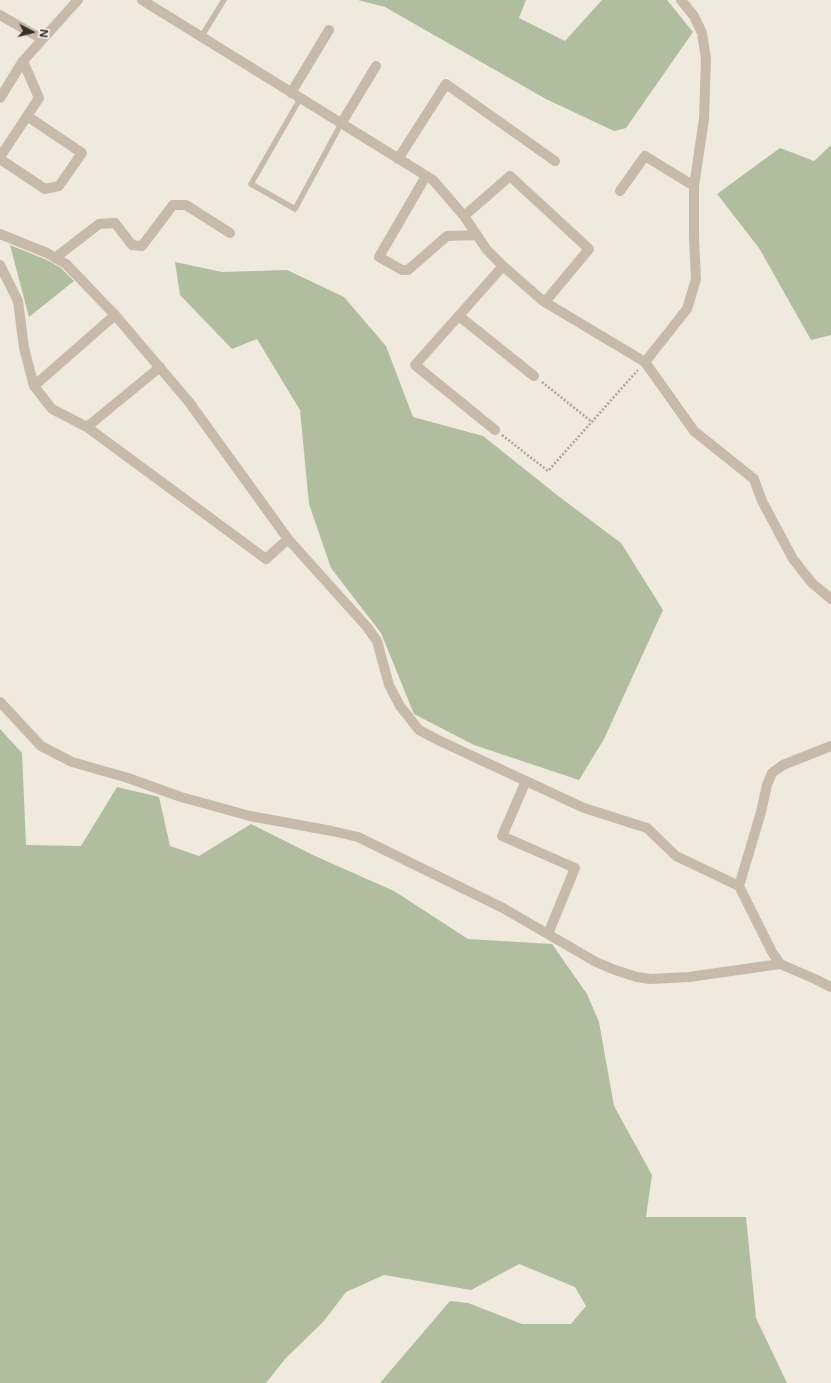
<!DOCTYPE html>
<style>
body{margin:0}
#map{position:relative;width:831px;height:1383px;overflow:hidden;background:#f0e9de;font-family:Inter,sans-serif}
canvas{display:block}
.north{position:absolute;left:12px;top:12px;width:40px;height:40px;-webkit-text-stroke:3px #f8f3ea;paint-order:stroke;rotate:97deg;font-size:11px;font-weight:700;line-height:16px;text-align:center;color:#352e29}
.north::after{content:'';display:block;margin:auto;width:14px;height:18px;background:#352e29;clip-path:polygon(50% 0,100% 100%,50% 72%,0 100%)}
</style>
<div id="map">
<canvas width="831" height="1383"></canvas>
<div class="north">N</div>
</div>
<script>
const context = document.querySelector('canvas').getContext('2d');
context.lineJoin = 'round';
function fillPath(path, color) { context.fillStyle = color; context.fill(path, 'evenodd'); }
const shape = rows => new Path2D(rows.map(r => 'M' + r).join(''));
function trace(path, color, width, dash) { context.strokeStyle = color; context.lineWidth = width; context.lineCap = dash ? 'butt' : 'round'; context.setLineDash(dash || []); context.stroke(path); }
fillPath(shape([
 [358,0,526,0,519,18,565,41,602,0,667,0,693,32,626,128,614,131,546,99,385,7],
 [831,145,831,335,811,340,759,248,717,194,780,148,814,161],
 [10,245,47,260,61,268,74,281,29,317],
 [175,262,222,272,287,270,344,297,386,346,413,417,483,436,557,495,621,543,663,610,604,739,579,780,474,745,414,714,381,633,331,568,309,504,300,410,257,339,232,349,180,295],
 [0,729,22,753,26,845,81,846,117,787,159,797,170,846,199,856,251,824,315,856,394,891,468,939,552,944,587,994,599,1022,614,1106,652,1175,646,1217,746,1217,756,1318,787,1383,380,1383,450,1301,468,1303,522,1324,571,1324,586,1306,575,1287,519,1264,471,1290,384,1275,346,1292,324,1321,285,1359,266,1383,0,1383]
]), '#b0bd9f');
trace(shape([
 [542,382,592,422],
 [502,435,548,471,638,370]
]), '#b2a495', 2.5, [2, 2]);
trace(shape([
 [201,37,224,0],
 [300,99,251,184,295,209,341,124]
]), '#c7baab', 5.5);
trace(shape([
 [142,0,433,180,464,216,487,250,503,266,543,301,645,362,694,431,754,479,762,501,793,559,812,583,831,599],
 [0,15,42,39],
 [291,93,329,30],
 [0,98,23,61,78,0],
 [341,124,376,66],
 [0,157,39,98,23,61],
 [0,159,45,189,59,186,82,153,27,116],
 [398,159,446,84,555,161],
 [426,176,379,257,402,270,408,270,447,236,477,235],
 [620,191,645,156,694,186],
 [464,216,510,176,589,249,545,302],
 [0,234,47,253,66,264,115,315,189,402,288,539,367,627,377,641,389,685,400,706,419,730,440,741,584,808,647,828,676,856,739,886,772,952,780,964],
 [55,258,99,224,115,223,132,245,142,246,173,205,186,205,230,233],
 [0,265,18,301,24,348,34,386,52,409,87,427,266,559,288,539],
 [459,316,534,376],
 [645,362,687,309,696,279,694,238,694,186,704,119,706,59,702,33,694,16,681,0],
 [34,386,115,315],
 [87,427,160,367],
 [495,430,415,365,503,266],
 [0,702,41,746,72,762,128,778,181,797,250,816,332,831,358,837,503,908,596,962,615,970,637,977,650,979,689,977,780,964,815,979,831,987],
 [526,781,502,836,575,868,548,934],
 [739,886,761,812,767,785,772,773,783,765,831,746]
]), '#c7baab', 10);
</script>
